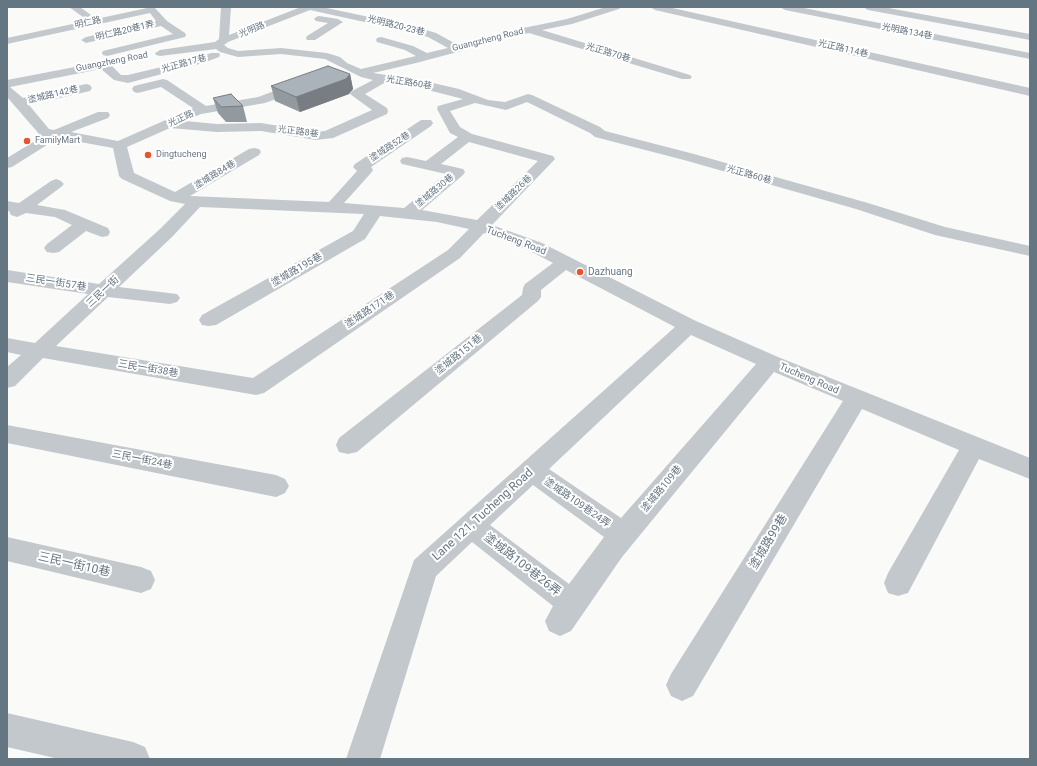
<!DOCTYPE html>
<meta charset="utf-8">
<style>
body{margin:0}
#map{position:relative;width:1037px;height:766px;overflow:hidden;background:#fafaf8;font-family:Roboto,sans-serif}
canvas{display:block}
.frame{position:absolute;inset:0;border:8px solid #657683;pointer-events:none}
</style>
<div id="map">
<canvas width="1037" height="766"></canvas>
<div class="frame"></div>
</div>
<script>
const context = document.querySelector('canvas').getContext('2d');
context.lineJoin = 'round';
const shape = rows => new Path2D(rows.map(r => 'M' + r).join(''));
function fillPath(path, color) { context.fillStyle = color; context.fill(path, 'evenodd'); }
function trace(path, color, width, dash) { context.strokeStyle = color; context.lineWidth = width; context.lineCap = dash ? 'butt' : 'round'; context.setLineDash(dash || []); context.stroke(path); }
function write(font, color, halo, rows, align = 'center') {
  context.font = font + ' Roboto,"Noto Sans TC",sans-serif'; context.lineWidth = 4; context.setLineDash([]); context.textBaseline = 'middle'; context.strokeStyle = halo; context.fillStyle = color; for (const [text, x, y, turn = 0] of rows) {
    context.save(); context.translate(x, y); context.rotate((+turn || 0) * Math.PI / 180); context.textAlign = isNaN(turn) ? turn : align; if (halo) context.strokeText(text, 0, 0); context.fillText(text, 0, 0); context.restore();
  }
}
fillPath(shape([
 [69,7,80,7,91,15,86,18,83,17,69,7],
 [152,7,155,8,167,21,185,33,186,35,185,37,107,56,103,55,102,53,103,51,173,34,161,26,86,43,81,40,86,37,156,21,150,13,7,44,7,38,152,7],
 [221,7,231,7,229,35,301,7,322,7,416,27,436,33,458,45,509,31,567,19,606,7,621,7,619,9,572,24,542,30,690,75,692,77,690,79,682,79,529,33,416,63,373,73,420,80,459,89,488,100,505,102,528,94,532,95,600,127,605,131,694,154,868,203,945,227,1030,246,1030,256,935,235,856,209,684,160,595,137,590,133,527,102,506,110,475,103,450,111,460,127,472,134,553,156,555,159,492,225,542,243,696,321,778,357,1030,458,1030,479,979,459,908,593,898,596,888,593,884,583,888,573,959,450,862,409,693,696,682,701,671,696,666,685,671,674,843,401,774,372,622,557,571,631,560,636,549,631,545,621,553,606,472,542,436,576,380,759,346,759,414,560,675,327,566,270,541,290,541,297,538,301,357,452,348,454,339,452,336,445,339,438,522,295,523,288,525,284,553,263,530,251,484,233,460,258,264,393,256,395,43,358,15,386,7,388,7,367,21,355,7,352,7,338,35,343,88,294,7,282,7,270,99,284,160,229,185,204,170,201,122,179,119,176,113,148,58,138,12,167,7,168,7,158,43,136,40,135,7,97,7,80,127,57,133,60,131,62,112,66,121,75,128,75,195,59,211,53,219,53,220,55,219,57,203,63,128,83,114,80,101,69,10,87,23,98,86,84,90,85,92,88,90,91,29,105,49,129,54,130,98,112,108,112,110,115,108,118,71,132,118,141,193,108,161,87,138,93,134,92,132,89,134,86,163,79,167,80,206,106,258,97,302,81,306,82,308,85,306,88,265,103,201,114,185,121,217,124,261,123,316,132,325,131,372,110,350,94,352,91,373,80,361,77,325,59,281,54,238,57,220,52,216,49,160,56,156,55,155,53,160,50,215,42,219,39,221,7],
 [310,10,410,32,428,37,448,48,427,53,413,46,381,37,377,38,376,40,377,42,405,50,416,56,361,69,347,63,340,57,327,53,281,48,238,51,228,48,224,45,228,42,310,10],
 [386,82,420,88,463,99,438,106,437,109,450,133,458,137,426,161,407,157,402,158,400,161,402,164,446,174,404,208,344,203,371,173,373,170,371,167,431,126,433,123,431,120,421,120,355,164,353,167,357,171,329,202,190,196,259,155,261,152,259,149,254,148,249,149,175,192,134,173,127,147,170,128,217,132,261,131,316,140,333,138,387,114,388,111,387,108,365,94,386,82],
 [469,142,538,161,477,220,422,210,463,175,465,172,463,169,441,164,469,142],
 [200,207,364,214,353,231,202,315,199,320,202,325,209,326,216,325,365,239,380,216,437,222,469,229,448,250,253,378,56,346,108,297,170,304,177,302,180,298,177,294,119,287,172,237,200,207],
 [691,335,756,364,621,518,549,469,691,335],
 [533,485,604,537,569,584,490,525,533,485],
 [650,7,668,7,1030,88,1030,96,655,10,650,7],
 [780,7,799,7,1030,53,1030,59,785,10,780,7],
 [863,7,883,7,1030,34,1030,40,868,10,863,7],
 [319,16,338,19,343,22,315,40,307,40,306,38,307,36,328,23,316,21,314,19,316,17,319,16],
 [56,179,61,181,64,184,61,187,37,205,65,210,108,228,110,232,108,236,102,237,86,231,59,252,53,253,47,252,44,248,47,244,72,225,55,217,26,213,17,217,11,215,9,211,7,211,7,201,19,203,51,181,56,179],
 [7,425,276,475,285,479,289,486,285,493,276,497,7,443,7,425],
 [7,537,141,567,151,571,155,580,151,589,141,593,7,561,7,537],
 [7,713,133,742,145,747,150,759,59,759,7,747,7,713]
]), '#c3c8cc');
fillPath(shape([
 [350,74,353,89,349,94,300,112,275,101,271,86],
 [213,98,243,106,247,122,226,122,218,113]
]), '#929a9f');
fillPath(shape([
 [350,74,353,89,349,94,300,112,296,97]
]), '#777d82');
const building = shape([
 [328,66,350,74,346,79,296,97,271,86,328,66],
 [231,94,243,106,221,107,213,98,231,94]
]);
fillPath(building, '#aab3b9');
trace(building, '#777d82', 1);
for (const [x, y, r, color] of [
 [27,141,4,"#e4572e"],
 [148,155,4,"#e4572e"],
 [580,272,4,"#e4572e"]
]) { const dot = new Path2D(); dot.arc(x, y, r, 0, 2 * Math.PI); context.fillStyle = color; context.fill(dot); trace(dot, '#fff', 1.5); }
write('9px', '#657683', '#fff', [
 ["明仁路",88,23,-12],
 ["光明路20-23巷",396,26,14],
 ["光明路",252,30,-22],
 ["明仁路20巷1弄",125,31,-13],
 ["光明路134巷",907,32,11],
 ["Guangzheng Road",488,40,-14],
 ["光正路114巷",843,49,13],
 ["光正路70巷",608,53,17],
 ["Guangzheng Road",112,62,-11],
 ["光正路17巷",184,64,-15],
 ["光正路60巷",409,83,9],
 ["塗城路142巷",53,95,-13],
 ["光正路",181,119,-25],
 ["光正路8巷",298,132,7],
 ["塗城路52巷",390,147,-33],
 ["塗城路84巷",215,175,-31],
 ["光正路60巷",749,175,16],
 ["塗城路30巷",435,191,-40],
 ["塗城路26巷",514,193,-44]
]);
write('9px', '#657683', '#fff', [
 ["FamilyMart",35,141],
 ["Dingtucheng",156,155]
], 'left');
write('10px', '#657683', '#fff', [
 ["Tucheng Road",516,241,21],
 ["塗城路195巷",297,270,-30],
 ["三民一街57巷",56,283,9],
 ["三民一街",103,292,-43],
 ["塗城路171巷",370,310,-34],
 ["塗城路151巷",459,355,-39],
 ["三民一街38巷",148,369,10],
 ["Tucheng Road",809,379,23],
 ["三民一街24巷",142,460,11],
 ["塗城路109巷",662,489,-50],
 ["塗城路109巷24弄",577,503,35]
]);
write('10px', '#657683', '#fff', [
 ["Dazhuang",588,272]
], 'left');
write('12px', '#657683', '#fff', [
 ["Lane 121, Tucheng Road",483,515,-42],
 ["塗城路99巷",769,542,-59],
 ["三民一街10巷",74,565,13],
 ["塗城路109巷26弄",522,565,38]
]);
</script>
